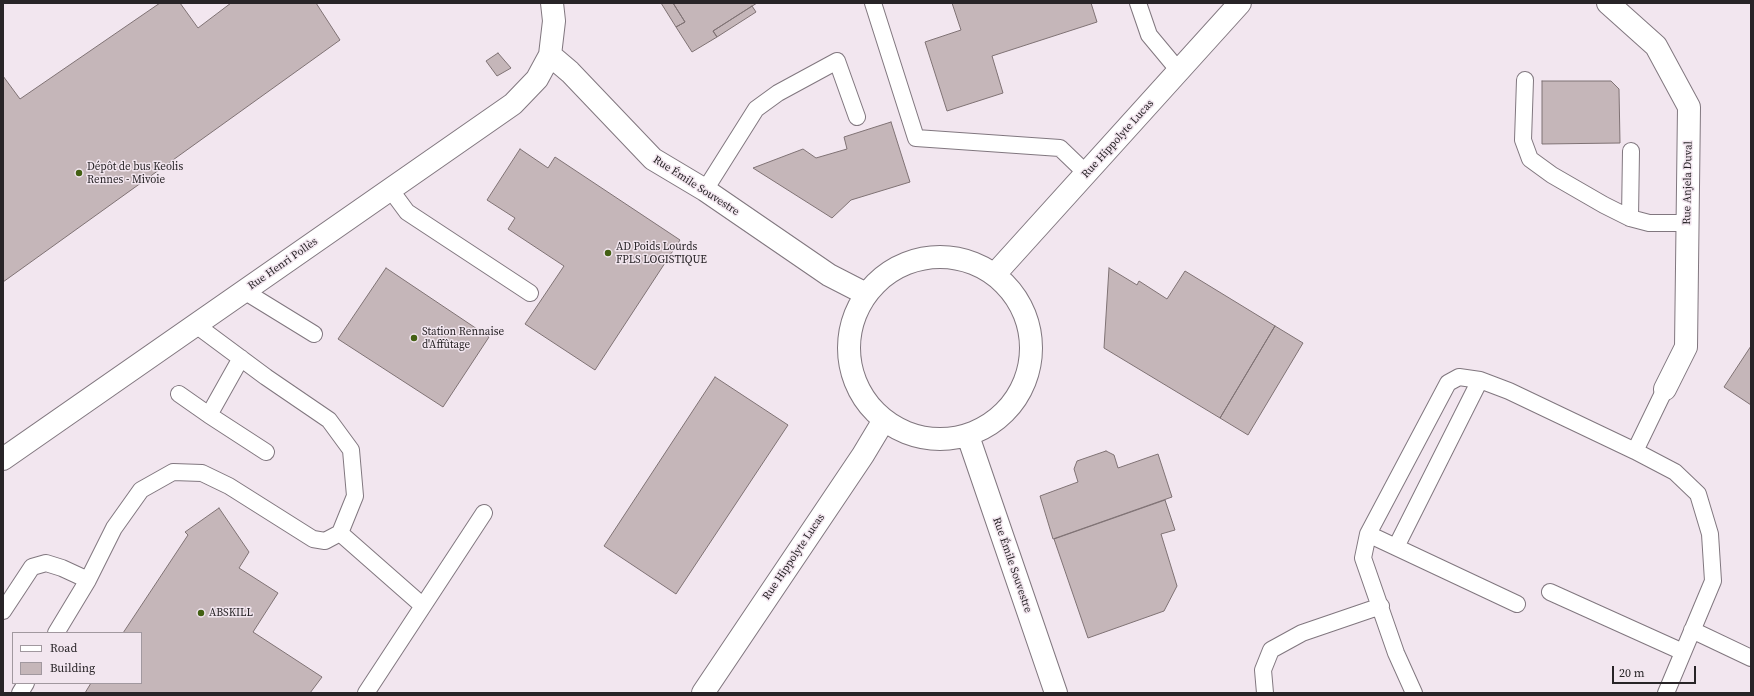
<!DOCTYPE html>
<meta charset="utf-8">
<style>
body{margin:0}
#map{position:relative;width:1754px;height:696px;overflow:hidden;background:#f2e6ef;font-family:"Source Serif 4",serif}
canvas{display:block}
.frame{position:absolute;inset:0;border:4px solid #282427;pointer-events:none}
.legend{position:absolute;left:12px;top:632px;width:130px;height:52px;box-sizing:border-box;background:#f2e6ef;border:1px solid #a1989f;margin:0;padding:5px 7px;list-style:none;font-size:12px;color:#282427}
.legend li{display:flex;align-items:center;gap:8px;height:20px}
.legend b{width:20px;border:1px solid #a1989f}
.scale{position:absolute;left:1612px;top:666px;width:84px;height:18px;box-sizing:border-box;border:2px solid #282427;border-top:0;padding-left:5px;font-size:12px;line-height:14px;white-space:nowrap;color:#282427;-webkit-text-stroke:3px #f2e6ef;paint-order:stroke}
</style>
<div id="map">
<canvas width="1754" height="696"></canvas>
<div class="frame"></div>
<ul class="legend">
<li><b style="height:5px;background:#fff"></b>Road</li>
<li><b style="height:11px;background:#c5b6b9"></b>Building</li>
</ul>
<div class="scale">20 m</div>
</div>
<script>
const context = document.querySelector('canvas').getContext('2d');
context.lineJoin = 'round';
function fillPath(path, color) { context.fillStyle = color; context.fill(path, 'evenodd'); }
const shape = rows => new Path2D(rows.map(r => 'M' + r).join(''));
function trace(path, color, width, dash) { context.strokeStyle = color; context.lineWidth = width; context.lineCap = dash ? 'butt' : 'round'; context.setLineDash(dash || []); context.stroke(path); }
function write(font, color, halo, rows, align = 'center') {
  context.font = font + ' "Source Serif 4",serif'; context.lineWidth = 3; context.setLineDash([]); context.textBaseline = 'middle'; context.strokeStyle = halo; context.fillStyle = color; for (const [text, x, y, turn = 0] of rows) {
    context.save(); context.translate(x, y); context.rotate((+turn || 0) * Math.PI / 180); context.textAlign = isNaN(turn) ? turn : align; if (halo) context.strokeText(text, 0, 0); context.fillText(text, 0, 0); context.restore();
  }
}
const building = shape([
 [160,3,180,3,198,28,231,3,316,3,340,40,3,282,3,76,20,99,160,3],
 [661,3,673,3,685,22,676,27,661,3],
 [673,3,757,3,713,31,717,37,692,52,676,27,685,22,673,3],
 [952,3,1091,3,1097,22,992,56,1003,93,947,111,925,42,961,30,952,3],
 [752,6,756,12,717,37,713,31,752,6],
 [498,53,511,68,497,76,486,61,498,53],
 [1542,81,1611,81,1619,89,1620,143,1542,144,1542,81],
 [891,122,910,182,851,200,832,218,753,168,803,149,816,158,847,149,844,137,891,122],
 [520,149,548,168,555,157,680,240,595,370,525,324,564,266,508,229,515,218,487,200,520,149],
 [386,268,489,337,443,407,338,339,386,268],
 [1109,268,1137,285,1139,281,1167,299,1185,271,1275,326,1220,418,1104,348,1109,268],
 [1275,326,1303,343,1248,435,1220,418,1275,326],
 [1751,346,1751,405,1724,387,1751,346],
 [715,377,788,425,676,594,604,546,715,377],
 [1106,451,1114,455,1118,468,1158,454,1172,497,1053,539,1040,496,1078,482,1074,469,1077,461,1106,451],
 [1165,500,1175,530,1161,534,1177,586,1164,611,1088,638,1054,539,1165,500],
 [219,508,249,552,239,568,278,593,253,632,322,677,310,693,85,693,91,683,141,683,141,633,123,633,188,535,185,532,219,508]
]);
fillPath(building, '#c5b6b9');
trace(building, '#7f7274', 1);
const lane = shape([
 [873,3,916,138,1060,148,1087,174],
 [1138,3,1149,35,1179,71],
 [1525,80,1523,140,1530,159,1552,175,1604,205,1630,218],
 [1631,151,1630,218,1649,223,1688,223],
 [390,189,407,212,530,293],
 [705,190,756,109,778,93,837,61,857,117],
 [244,291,314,334],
 [241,358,209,415,266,452],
 [179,394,209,415],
 [1635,451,1675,472,1698,494,1710,534,1713,581,1666,693],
 [340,533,423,606,366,693],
 [1368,534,1517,604],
 [1396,547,1480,380],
 [1550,592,1683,652],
 [423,606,484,513],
 [3,611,32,567,46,563,62,568,88,580],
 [1692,630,1751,658],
 [56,633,88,580,114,528,141,490,173,472,202,473,229,486,313,539,325,541,340,533,355,496,351,450,329,420,266,377,196,325],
 [20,693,26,683],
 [1265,693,1263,670,1271,650,1302,633,1381,606],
 [1414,693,1396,653,1363,558,1368,534,1448,383,1459,377,1480,380,1509,391,1635,451,1665,389]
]);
const street = shape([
 [552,3,554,21,550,55,570,72,653,159,705,190,829,275,866,294],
 [1608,3,1656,46,1689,107,1686,347,1665,389],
 '849 348a91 91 0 1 1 182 0a91 91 0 1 1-182 0Z',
 [995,274,1240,3],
 [968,436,1056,693],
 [3,459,513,104,537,79,550,55],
 [703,693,863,455,884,420]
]);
trace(lane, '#81777f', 18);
trace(street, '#81777f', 24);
trace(lane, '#fff', 16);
trace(street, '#fff', 22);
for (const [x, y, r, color] of [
 [79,173,4,"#436013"],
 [608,253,4,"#436013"],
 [414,338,4,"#436013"],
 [201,613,4,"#436013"]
]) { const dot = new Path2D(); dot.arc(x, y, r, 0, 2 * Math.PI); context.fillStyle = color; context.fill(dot); trace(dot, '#f2e6ef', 1.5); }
write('11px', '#282427', '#f2e6ef', [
 ["Rue Hippolyte Lucas",1118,139,-48],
 ["Rue Anjela Duval",1688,183,-89],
 ["Rue Émile Souvestre",696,186,33],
 ["Rue Henri Pollès",283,264,-35],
 ["Rue Hippolyte Lucas",794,557,-56],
 ["Rue Émile Souvestre",1012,565,71]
]);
write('11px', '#282427', '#f2e6ef', [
 ["Dépôt de bus Keolis",87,167],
 ["Rennes - Mivoie",87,180],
 ["AD Poids Lourds",616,247],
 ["FPLS LOGISTIQUE",616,260],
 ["Station Rennaise",422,332],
 ["d'Affûtage",422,345],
 ["ABSKILL",209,613]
], 'left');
</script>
